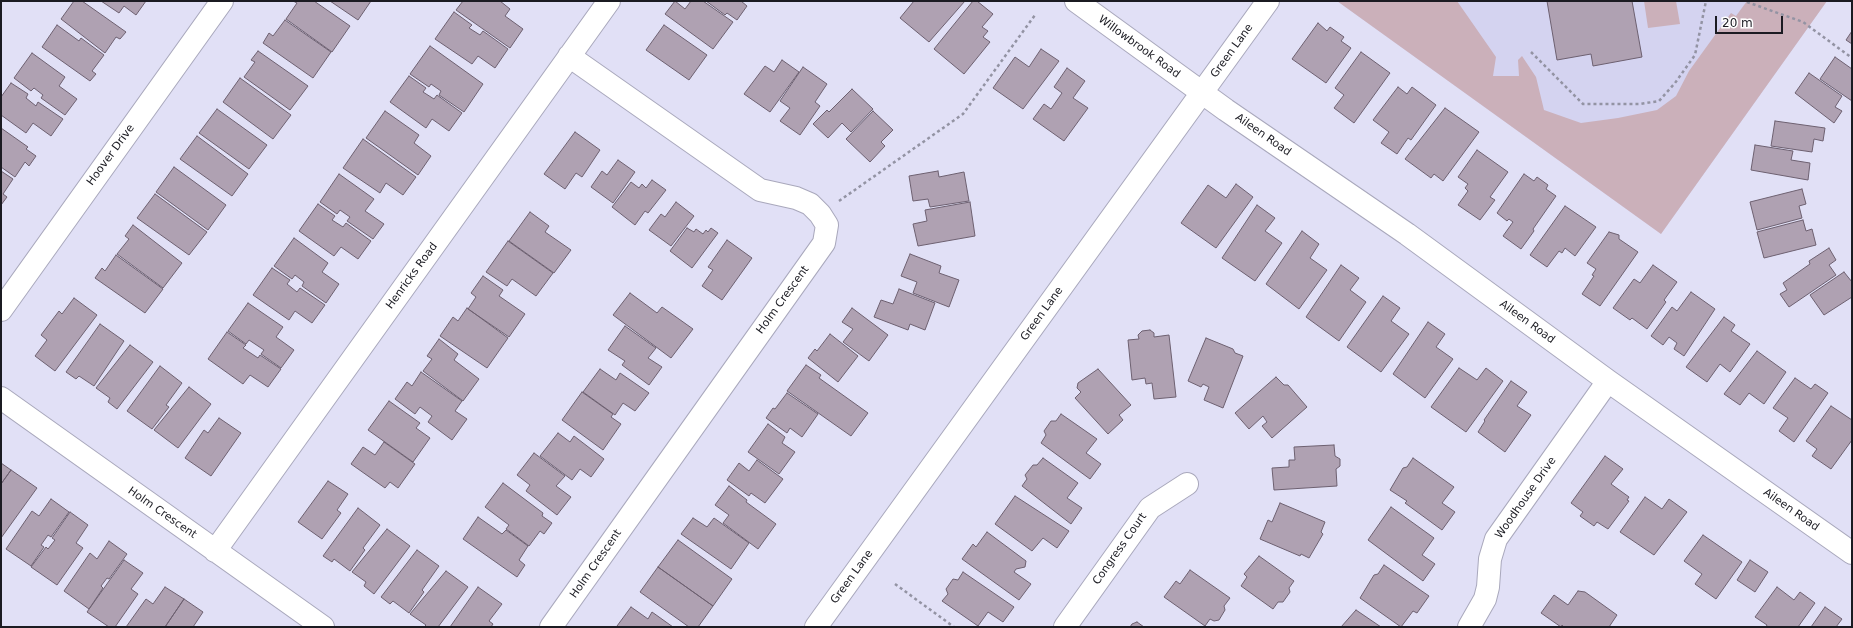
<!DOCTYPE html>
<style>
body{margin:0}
#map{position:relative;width:1853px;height:628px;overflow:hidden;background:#e1e0f6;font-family:"DejaVu Sans",sans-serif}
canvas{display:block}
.frame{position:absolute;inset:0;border:2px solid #1b1b22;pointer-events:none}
.scale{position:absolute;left:1715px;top:16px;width:68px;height:18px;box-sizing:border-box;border:2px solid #1b1b22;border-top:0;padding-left:5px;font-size:12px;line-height:14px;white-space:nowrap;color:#1b1b22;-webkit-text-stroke:3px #fff;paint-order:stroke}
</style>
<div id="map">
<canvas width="1853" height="628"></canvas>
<div class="frame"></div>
<div class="scale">20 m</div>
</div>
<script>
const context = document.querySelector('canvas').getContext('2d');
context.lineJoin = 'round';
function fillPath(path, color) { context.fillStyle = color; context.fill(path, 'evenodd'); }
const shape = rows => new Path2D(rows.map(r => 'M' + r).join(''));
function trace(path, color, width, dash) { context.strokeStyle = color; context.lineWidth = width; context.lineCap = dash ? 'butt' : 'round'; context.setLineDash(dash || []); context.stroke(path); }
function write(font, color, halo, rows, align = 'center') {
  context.font = font + ' "DejaVu Sans",sans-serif'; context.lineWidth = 3; context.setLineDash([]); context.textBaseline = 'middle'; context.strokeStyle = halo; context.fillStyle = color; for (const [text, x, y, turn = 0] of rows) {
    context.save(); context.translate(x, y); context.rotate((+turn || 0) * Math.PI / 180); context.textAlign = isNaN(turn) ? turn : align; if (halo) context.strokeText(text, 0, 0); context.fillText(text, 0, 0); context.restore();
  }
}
fillPath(shape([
 [1337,1,1827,1,1661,234]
]), '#d4d3f0');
fillPath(shape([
 [1337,1,1457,1,1496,57,1493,76,1519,76,1518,60,1522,56,1536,77,1544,110,1581,123,1618,118,1657,110,1676,96,1689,71,1731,13,1736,16,1747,1,1827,1,1661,234],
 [1644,1,1676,1,1680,24,1648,28]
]), '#cbb0ba');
const building = shape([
 [74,1,82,1,126,32,120,39,116,37,105,53,61,19,74,1],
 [101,1,146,1,136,15,124,6,119,13,101,1],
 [293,1,314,1,350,26,332,52,286,19,297,3,293,1],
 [330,1,371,1,358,20,330,1],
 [463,1,500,1,510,9,505,16,523,29,510,48,456,10,463,1],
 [675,1,685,9,691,1,703,1,733,22,713,49,665,14,675,1],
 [706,1,741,1,747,6,737,20,727,13,725,15,706,1],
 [914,1,965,1,929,42,900,18,914,1],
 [973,1,977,1,993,14,982,27,988,31,983,37,990,42,964,74,934,49,973,1],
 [1547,1,1632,1,1642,57,1593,66,1591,54,1557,60,1547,1],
 [454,12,472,25,469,28,480,35,483,31,508,49,495,68,478,56,472,64,435,39,454,12],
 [285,20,331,52,313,78,263,43,269,33,273,36,285,20],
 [1318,23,1327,31,1330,27,1344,37,1341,41,1351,48,1326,83,1292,59,1318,23],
 [57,25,79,41,81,38,104,55,92,71,96,74,90,81,42,47,57,25],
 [664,25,707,55,689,80,646,50,664,25],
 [1852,31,1852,44,1846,40,1852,31],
 [430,46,483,84,464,112,439,95,441,91,431,84,429,87,410,74,430,46],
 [1041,49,1059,61,1023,109,993,88,1015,57,1029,67,1041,49],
 [258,51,308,86,290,110,244,77,255,62,251,60,258,51],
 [1361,52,1390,73,1354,123,1334,108,1344,95,1335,88,1361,52],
 [32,53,65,77,59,86,77,99,65,115,41,98,43,95,34,88,31,91,14,78,32,53],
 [1835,57,1852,69,1852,101,1820,79,1835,57],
 [782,60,799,72,770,112,744,94,765,66,774,72,782,60],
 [803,67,827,84,815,102,820,106,800,135,780,121,790,108,780,101,803,67],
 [1067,68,1085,81,1073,98,1088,108,1064,141,1033,119,1044,104,1051,109,1062,93,1054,87,1067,68],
 [1809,73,1842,96,1835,107,1842,111,1834,123,1795,93,1809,73],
 [409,76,426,88,423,92,434,99,437,95,462,113,449,131,432,119,426,128,390,102,409,76],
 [240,78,291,115,273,139,223,102,240,78],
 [11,83,28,94,26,98,36,106,38,102,63,119,51,136,33,123,26,133,1,115,1,97,11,83],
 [1398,87,1407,94,1412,87,1436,105,1411,140,1408,138,1397,154,1381,143,1389,132,1373,120,1398,87],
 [852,89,873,109,851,132,842,123,828,138,813,124,827,110,829,112,852,89],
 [1445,108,1479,132,1443,181,1434,174,1431,178,1405,159,1445,108],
 [217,109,267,145,249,169,199,133,217,109],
 [385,111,419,135,414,143,431,156,418,175,366,138,385,111],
 [873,111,893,130,881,142,885,146,870,162,846,139,873,111],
 [1775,121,1825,128,1823,141,1814,139,1812,152,1771,146,1775,121],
 [1,128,28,147,26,149,36,156,29,166,25,162,15,177,1,167,1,128],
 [575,132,600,150,582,177,576,173,565,189,544,174,575,132],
 [197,136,248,174,232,196,180,159,197,136],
 [363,139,416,177,403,195,386,183,380,193,343,168,363,139],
 [1755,145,1793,151,1791,160,1810,163,1808,180,1751,170,1755,145],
 [1477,150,1508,172,1490,197,1495,200,1480,220,1458,205,1468,191,1465,188,1468,184,1458,177,1477,150],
 [618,160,635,172,613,203,591,187,602,171,607,175,618,160],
 [174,167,226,205,208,230,156,192,174,167],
 [1,171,13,179,3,194,7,197,1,205,1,171],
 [938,171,939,177,964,172,969,201,930,207,928,199,913,201,909,176,938,171],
 [339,174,374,199,365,211,384,224,373,239,347,221,350,217,340,210,337,214,320,202,339,174],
 [1524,174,1534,181,1537,177,1548,185,1546,189,1556,196,1533,229,1534,231,1521,249,1503,236,1513,222,1509,219,1507,221,1497,213,1524,174],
 [652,180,666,190,648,213,645,211,635,225,612,207,631,182,639,188,642,184,646,188,652,180],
 [1236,184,1253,197,1216,248,1181,223,1208,185,1226,198,1236,184],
 [1802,189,1806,204,1799,206,1802,218,1757,230,1750,202,1802,189],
 [155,194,207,232,189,255,137,218,155,194],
 [676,202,694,216,671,246,649,230,661,214,665,217,676,202],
 [970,202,975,236,918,246,913,224,927,221,925,210,970,202],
 [318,204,335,216,332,220,343,227,346,223,371,241,358,259,341,247,334,256,299,231,318,204],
 [1257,205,1275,218,1265,231,1282,243,1255,281,1222,258,1257,205],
 [1565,206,1596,227,1575,256,1565,248,1562,253,1559,251,1547,267,1530,255,1565,206],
 [530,212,549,226,545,232,571,250,554,273,509,241,530,212],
 [1803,220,1806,231,1812,229,1816,245,1764,258,1757,232,1803,220],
 [133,225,182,263,163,288,117,254,129,239,125,236,133,225],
 [687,228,694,232,696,229,703,234,706,230,708,232,711,228,718,233,692,268,670,251,687,228],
 [1302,231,1319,244,1310,258,1327,270,1299,309,1266,284,1302,231],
 [1609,232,1619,235,1619,239,1638,252,1600,306,1582,294,1594,276,1592,275,1596,269,1587,263,1609,232],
 [294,238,328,263,322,272,339,284,326,303,302,286,304,282,295,275,292,279,274,266,294,238],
 [727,240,752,258,722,300,702,286,713,270,708,267,727,240],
 [508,241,553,273,536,296,512,279,507,286,486,272,508,241],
 [1829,248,1836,260,1829,265,1836,275,1789,307,1780,294,1787,290,1783,283,1810,264,1809,261,1829,248],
 [910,254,941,266,939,273,959,280,949,307,913,293,917,282,901,276,910,254],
 [116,255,163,289,145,313,95,278,102,268,105,271,116,255],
 [1341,265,1359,278,1350,290,1366,302,1339,341,1306,317,1341,265],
 [1653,265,1677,282,1664,300,1666,302,1647,329,1632,318,1630,320,1613,308,1634,279,1640,283,1653,265],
 [272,268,290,280,287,284,297,292,300,288,325,305,312,323,295,311,289,320,253,295,272,268],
 [1844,272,1852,282,1852,297,1824,315,1810,295,1844,272],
 [483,276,503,290,499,296,525,314,509,337,468,309,476,297,471,293,483,276],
 [899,289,935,303,925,330,910,324,908,330,874,317,881,300,893,304,899,289],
 [1691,292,1715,309,1684,356,1674,349,1677,343,1669,337,1663,345,1651,336,1672,307,1677,311,1691,292],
 [630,293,657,313,662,307,693,329,671,358,613,315,630,293],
 [1383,296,1400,308,1391,321,1409,334,1381,372,1347,347,1383,296],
 [74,298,97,315,55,371,35,356,47,340,41,335,59,311,62,314,74,298],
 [248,303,283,327,276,337,294,350,281,368,261,354,264,350,249,340,246,344,228,331,248,303],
 [467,308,508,338,487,368,440,336,453,317,458,321,467,308],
 [852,308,888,335,869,361,843,342,853,329,842,322,852,308],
 [1724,317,1735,325,1731,331,1750,344,1730,372,1720,364,1707,382,1686,367,1724,317],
 [1428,322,1445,334,1436,347,1453,359,1425,398,1393,374,1428,322],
 [100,324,124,341,94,386,79,376,76,379,66,372,100,324],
 [625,326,656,348,648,358,662,367,649,385,622,365,625,361,608,350,625,326],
 [1150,330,1154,333,1154,337,1169,335,1176,397,1154,399,1152,383,1146,384,1145,378,1132,380,1128,340,1139,339,1138,335,1142,331,1150,330],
 [227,332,246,345,243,348,258,358,260,355,281,369,268,387,250,375,243,384,208,359,227,332],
 [830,334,858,356,838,382,808,358,815,349,817,351,830,334],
 [1206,338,1233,349,1235,353,1243,356,1223,408,1204,400,1209,387,1203,384,1201,387,1188,381,1206,338],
 [439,339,458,354,454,360,479,379,463,401,423,371,432,359,427,356,439,339],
 [130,345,153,362,117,409,108,402,110,398,96,388,130,345],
 [1757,351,1786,372,1764,404,1749,393,1740,405,1724,394,1757,351],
 [806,365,821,375,819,378,868,413,851,436,787,391,806,365],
 [160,366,182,383,166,405,169,407,152,429,127,411,160,366],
 [1459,368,1477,380,1486,368,1503,381,1466,432,1431,407,1459,368],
 [600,369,616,380,620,373,649,393,635,411,623,403,615,415,583,392,600,369],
 [1098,369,1131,405,1119,415,1123,420,1108,434,1075,398,1081,392,1077,388,1078,383,1098,369],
 [421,372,462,401,455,411,467,419,452,440,428,422,432,416,420,407,415,414,395,399,407,382,412,386,421,372],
 [1276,377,1284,385,1288,385,1307,407,1272,438,1262,426,1267,422,1263,416,1249,429,1235,413,1276,377],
 [1795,378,1811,389,1815,384,1828,393,1794,442,1779,431,1788,418,1773,408,1795,378],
 [1511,381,1527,392,1517,406,1531,415,1505,452,1478,432,1485,421,1484,420,1511,381],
 [189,387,211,404,178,448,154,430,189,387],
 [582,392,613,414,611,417,621,424,603,450,562,420,582,392],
 [787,393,818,414,802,437,790,428,787,433,766,418,773,408,775,409,787,393],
 [389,401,420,423,416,428,430,438,413,462,368,430,389,401],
 [1831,406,1852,420,1852,440,1831,469,1812,456,1817,449,1806,441,1831,406],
 [1061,414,1097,439,1086,453,1101,464,1090,479,1041,443,1046,435,1044,431,1051,421,1056,421,1061,414],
 [219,418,241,433,211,476,185,458,204,430,208,433,219,418],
 [768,424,785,437,782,443,795,452,779,474,748,452,768,424],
 [558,433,570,442,574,436,604,459,591,477,580,469,572,480,540,456,558,433],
 [384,442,415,464,398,488,390,482,385,488,351,464,363,447,375,455,384,442],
 [1334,445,1335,456,1340,459,1340,466,1336,469,1337,486,1274,490,1272,468,1289,467,1289,460,1295,460,1294,447,1334,445],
 [534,453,565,476,556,486,571,497,557,515,526,491,530,485,517,475,534,453],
 [1605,456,1623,469,1611,484,1629,497,1627,500,1629,501,1608,529,1597,522,1594,526,1580,516,1583,512,1571,503,1605,456],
 [1043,458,1078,483,1067,498,1082,508,1071,524,1022,486,1027,479,1025,475,1033,465,1037,465,1043,458],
 [1413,458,1454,487,1442,503,1455,512,1442,530,1405,503,1407,501,1390,490,1403,468,1407,467,1413,458],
 [757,460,783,479,765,503,751,493,749,496,727,480,739,463,749,471,757,460],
 [1,463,11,470,1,484,1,463],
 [11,470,37,488,1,538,1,484,11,470],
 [328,481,348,494,337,510,341,513,322,539,298,522,328,481],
 [503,483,543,513,542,516,552,523,544,534,540,531,529,546,506,529,509,525,485,507,503,483],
 [729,486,747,500,746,502,776,524,758,549,723,523,729,515,715,505,729,486],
 [1015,496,1069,531,1057,548,1043,538,1032,551,995,524,1015,496],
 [1645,497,1662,509,1669,499,1687,512,1654,555,1620,532,1645,497],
 [51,499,69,512,51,537,48,535,41,545,44,547,31,566,6,549,32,511,39,516,51,499],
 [1280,503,1325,522,1321,532,1323,534,1309,558,1301,554,1300,556,1260,539,1268,520,1272,522,1280,503],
 [1391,507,1434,538,1422,555,1435,564,1423,581,1368,540,1391,507],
 [358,508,380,525,363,548,365,550,350,571,334,559,332,562,323,556,358,508],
 [70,512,88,525,76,543,83,548,57,585,31,567,46,547,48,549,55,540,52,538,70,512],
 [478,517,502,534,506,530,528,546,519,560,525,565,517,577,463,539,478,517],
 [693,518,707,527,714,518,749,543,731,569,681,534,693,518],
 [387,529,410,546,374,594,364,586,366,582,352,572,387,529],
 [987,532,1026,561,1025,567,1016,569,1014,572,1031,584,1019,600,962,559,973,544,976,547,987,532],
 [1703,535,1742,562,1716,599,1695,584,1702,574,1684,561,1703,535],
 [678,540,732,579,713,606,658,567,678,540],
 [109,541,127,554,109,579,107,578,101,586,103,588,89,609,64,591,90,553,97,559,109,541],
 [417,550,439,566,422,590,424,592,409,613,393,601,390,604,381,597,417,550],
 [1259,556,1294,581,1289,588,1290,592,1283,602,1278,602,1273,609,1241,586,1247,577,1244,574,1259,556],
 [124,560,143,573,131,589,138,594,115,627,109,627,87,612,124,560],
 [1750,560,1768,572,1755,592,1737,580,1750,560],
 [1384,565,1429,596,1417,613,1413,611,1401,627,1360,598,1374,575,1378,574,1384,565],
 [658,567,713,606,698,627,689,627,640,592,658,567],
 [1190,570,1230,598,1224,606,1225,610,1219,620,1214,621,1210,619,1205,626,1164,597,1176,581,1180,584,1190,570],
 [446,571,468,587,438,627,424,627,426,625,410,614,446,571],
 [963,572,1014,607,1003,622,988,612,978,626,942,601,948,594,946,589,953,579,958,580,963,572],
 [165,587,184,599,165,627,126,627,146,599,153,604,165,587],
 [478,587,502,604,489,621,493,624,491,627,450,627,478,587],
 [1777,587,1794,600,1800,592,1815,603,1798,627,1766,627,1767,625,1755,617,1777,587],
 [1578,591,1585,592,1617,615,1609,627,1564,627,1562,625,1561,627,1541,613,1554,595,1568,605,1578,591],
 [184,599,203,612,193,627,165,627,184,599],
 [631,607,648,619,652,612,673,627,619,627,617,626,631,607],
 [1825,607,1842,619,1836,627,1811,627,1825,607],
 [1356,610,1381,627,1341,627,1356,610],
 [1137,622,1144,627,1130,627,1132,624,1137,622]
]);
fillPath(building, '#afa1b2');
trace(building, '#6d6070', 1);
const minor = shape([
 [1076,1,1226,110,1407,234,1608,381,1852,553],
 [1,310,222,1],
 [1,398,323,627],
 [215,551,609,1],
 [551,627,824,243,827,225,820,214,810,204,796,198,760,190,569,56],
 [816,627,1268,1],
 [1065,627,1150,508,1187,484],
 [1469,627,1485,599,1488,587,1490,559,1496,539,1608,381]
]);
trace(minor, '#a9a8bc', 24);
trace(shape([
 [1747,2,1803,22,1852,58],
 [1531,52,1583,104,1640,104,1659,101,1675,83,1695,55,1706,1],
 [839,201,963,114,1035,15],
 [895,584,954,627]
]), '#9393a3', 2.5, [3, 3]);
trace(minor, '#fff', 22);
write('11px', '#1b1b22', '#fff', [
 ["Willowbrook Road",1139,47,36],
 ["Green Lane",1232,51,-54],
 ["Aileen Road",1263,135,35],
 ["Hoover Drive",111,155,-54],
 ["Henricks Road",412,276,-54],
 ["Holm Crescent",783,300,-54],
 ["Green Lane",1042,314,-54],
 ["Aileen Road",1527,322,36],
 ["Woodhouse Drive",1526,498,-55],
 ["Aileen Road",1791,510,35],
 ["Holm Crescent",162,513,35],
 ["Congress Court",1120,549,-55],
 ["Holm Crescent",596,564,-55],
 ["Green Lane",852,577,-54]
]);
</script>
